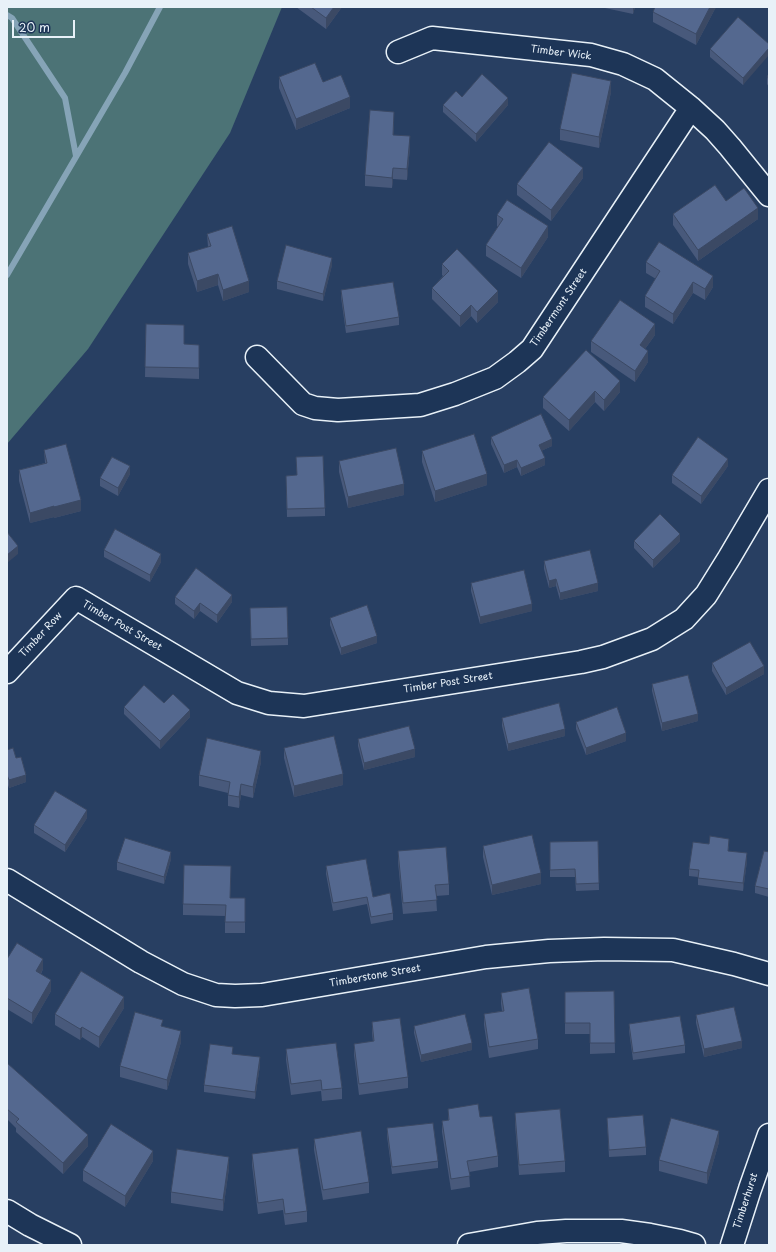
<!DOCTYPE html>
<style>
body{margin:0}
#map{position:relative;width:776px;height:1252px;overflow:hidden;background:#283f62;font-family:"Playpen Sans",sans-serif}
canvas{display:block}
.frame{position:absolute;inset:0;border:8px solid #e8f1f8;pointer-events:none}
.scale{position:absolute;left:12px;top:20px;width:63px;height:18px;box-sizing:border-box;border:2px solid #e8f1f8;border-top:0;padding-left:5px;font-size:12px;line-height:14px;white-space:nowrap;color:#e8f1f8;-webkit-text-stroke:3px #1d3557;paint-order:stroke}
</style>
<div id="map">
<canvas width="776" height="1252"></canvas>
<div class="frame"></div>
<div class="scale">20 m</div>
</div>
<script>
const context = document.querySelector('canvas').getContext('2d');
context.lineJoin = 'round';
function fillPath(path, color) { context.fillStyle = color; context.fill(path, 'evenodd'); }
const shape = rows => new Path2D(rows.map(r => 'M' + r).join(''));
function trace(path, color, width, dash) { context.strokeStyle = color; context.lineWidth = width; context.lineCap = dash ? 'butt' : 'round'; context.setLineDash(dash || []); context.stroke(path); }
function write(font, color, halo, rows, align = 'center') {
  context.font = font + ' "Playpen Sans",sans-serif'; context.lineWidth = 3; context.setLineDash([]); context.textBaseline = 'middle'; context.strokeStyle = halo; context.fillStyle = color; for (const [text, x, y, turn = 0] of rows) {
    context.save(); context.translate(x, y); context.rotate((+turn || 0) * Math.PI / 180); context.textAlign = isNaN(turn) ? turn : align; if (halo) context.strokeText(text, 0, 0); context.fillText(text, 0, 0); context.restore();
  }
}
fillPath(shape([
 [7,7,282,7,230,133,88,349,7,444]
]), '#4c7376');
trace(shape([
 [7,15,12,18,65,98,76,156],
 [7,275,125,73,160,7]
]), '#86a4b7', 6);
const minor = shape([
 [398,52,432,38,591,55,623,64,655,79,691,108,715,130,730,147,769,195],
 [257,357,303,404,315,408,338,410,420,405,455,394,495,378,517,362,532,349,691,108],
 [7,672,76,598,237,693,269,703,304,706,581,662,603,657,652,639,684,619,706,595,729,558,769,490],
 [7,880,141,962,183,984,216,995,235,996,262,995,486,957,549,951,604,949,673,950,734,964,769,974],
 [732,1245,750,1189,769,1135]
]);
const tertiary = shape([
 [7,1211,30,1225,70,1245],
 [469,1245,537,1233,566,1231,621,1231,650,1235,680,1241,694,1245]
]);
trace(minor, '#e8f1f8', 25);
trace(tertiary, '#e8f1f8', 25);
trace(minor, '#1d3557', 22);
trace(tertiary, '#1d3557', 22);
fillPath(shape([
 [296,7,342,7,326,29],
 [605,7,635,7,633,14,605,8],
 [716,7,696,45,653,22,653,12],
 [769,44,743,85,710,57,710,49],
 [769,75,769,87,767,84,767,76],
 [279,77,323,82,350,108,296,130,279,88],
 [611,92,599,148,560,140,560,129],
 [462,97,508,105,476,142,443,112,443,105],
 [394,123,393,135,410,147,407,180,393,179,392,188,365,186,365,175],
 [583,178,551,221,517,195,517,184],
 [726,201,758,219,698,261,673,225,673,214],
 [497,215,548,237,521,278,486,256,486,245,498,227,497,226],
 [207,234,249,292,223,301,218,285,197,292,188,264,188,253,208,247],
 [646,262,713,287,705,300,693,293,673,324,645,307,645,296,656,279,646,273],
 [442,264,498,302,477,323,471,316,460,327,432,299,432,288,443,276,442,275],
 [332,265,323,301,277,289,277,281],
 [341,290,399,317,399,325,346,333,341,297],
 [146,324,184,345,199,345,199,379,145,377],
 [655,335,645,349,648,362,635,382,591,352,591,341],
 [586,350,620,392,604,411,595,402,569,431,543,408,543,397],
 [491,437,552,446,541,451,545,465,521,476,517,467,504,473,491,444],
 [44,450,81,511,54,518,54,517,30,523,19,481,19,470,45,463],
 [422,451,487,485,435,502,422,462],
 [339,461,404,495,348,508,339,472],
 [728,466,701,504,672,483,672,475],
 [130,474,118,496,100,486,100,478],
 [297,475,325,508,325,516,287,517,286,476],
 [634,541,680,541,653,568,634,548],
 [104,550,161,562,150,582,104,557],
 [544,561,598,591,560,600,556,586,549,588,544,569],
 [471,583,532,611,480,624,471,591],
 [175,597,232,602,217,623,200,611,194,619,175,604],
 [250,608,288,638,288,645,251,646],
 [330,618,377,643,341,655,330,625],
 [712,663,764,674,726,695,712,671],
 [652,684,698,721,662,731,652,691],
 [164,703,190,717,160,749,124,714,124,707],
 [502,718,565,736,508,751,502,726],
 [576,722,626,741,586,755,576,729],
 [358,739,415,757,364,770,358,746],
 [284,748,343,785,294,797,284,758],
 [7,750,26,782,9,788,7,782],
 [261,762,253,798,241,795,239,808,228,806,228,793,199,786,199,775],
 [87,818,65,852,34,833,34,825],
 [598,841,599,890,576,891,575,877,550,877,550,842],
 [483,846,541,884,492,895,483,857],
 [729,846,728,851,747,861,743,891,698,885,698,877,689,876,689,869],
 [398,851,449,884,449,895,436,896,437,911,403,914,398,862],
 [769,852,769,897,755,893,755,886],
 [171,859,164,884,117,870,117,862],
 [326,866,373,897,393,913,393,920,371,924,367,904,333,911,326,874],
 [230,898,245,898,245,933,225,933,225,916,183,915,183,904],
 [7,959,43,969,41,974,51,991,32,1024,7,1009],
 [614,991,615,1053,590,1054,590,1034,565,1034,565,992],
 [501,993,538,1039,538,1049,489,1058,484,1025,484,1014,502,1011,501,1004],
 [124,1008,99,1048,82,1037,80,1040,55,1025,55,1014],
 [696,1015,742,1048,704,1057,696,1023],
 [372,1022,408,1077,408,1088,359,1095,354,1055,354,1044,373,1042,372,1033],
 [629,1024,685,1045,685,1053,633,1060,629,1031],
 [163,1026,181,1042,167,1090,120,1077,120,1066],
 [414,1026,472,1050,421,1062,414,1033],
 [286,1049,342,1088,342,1099,322,1101,321,1091,291,1095,286,1060],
 [233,1054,260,1065,255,1099,204,1092,204,1085],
 [7,1063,88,1146,63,1174,16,1132,16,1128,7,1119],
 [448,1109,480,1117,498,1156,498,1167,469,1172,470,1187,451,1190,442,1132,442,1121,448,1120],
 [515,1113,565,1161,565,1172,519,1175,515,1124],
 [607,1118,646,1147,646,1155,609,1157],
 [387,1128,438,1161,438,1168,392,1174,387,1136],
 [314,1139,369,1182,369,1193,323,1200,314,1150],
 [719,1142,707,1184,659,1171,659,1160],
 [252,1154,307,1211,307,1222,285,1225,283,1210,258,1214,252,1165],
 [153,1161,125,1207,83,1181,83,1170],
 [229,1168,223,1211,171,1203,171,1192]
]), '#48597b');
fillPath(shape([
 [334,7,342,7,326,29,326,18],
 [633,7,635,7,633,14],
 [710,7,716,7,696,45,696,34],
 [769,48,769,55,743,85,743,78],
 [611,81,611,92,599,148,599,137],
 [350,97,350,108,296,130,296,119],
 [508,98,508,105,476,142,476,134],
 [394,112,394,123,393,146,393,135],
 [410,136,410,147,407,180,407,169],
 [393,168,393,179,392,188,392,178],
 [583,168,583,178,551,221,551,210],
 [758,208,758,219,698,261,698,250],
 [548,226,548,237,521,278,521,268],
 [332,258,332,265,323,301,323,294],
 [218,274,218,285,197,292,197,281],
 [713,276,713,287,705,300,705,289],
 [249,281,249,292,223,301,223,290],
 [693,282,693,293,673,324,673,314],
 [498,291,498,302,477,323,477,312],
 [471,305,471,316,460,327,460,316],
 [655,324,655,335,640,356,640,345],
 [648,351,648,362,635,382,635,371],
 [620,381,620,392,604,411,604,400],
 [595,391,595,402,569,431,569,420],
 [552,439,552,446,539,452,539,445],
 [545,458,545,465,521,476,521,468],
 [728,459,728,466,701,504,701,496],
 [517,460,517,467,504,473,504,465],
 [130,466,130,474,118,496,118,488],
 [487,474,487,485,435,502,435,491],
 [404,484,404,495,348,508,348,497],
 [81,500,81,511,54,518,54,507],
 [54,506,54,517,30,523,30,513],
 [680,534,680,541,653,568,653,560],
 [18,546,18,554,7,563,7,555],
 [161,554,161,562,150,582,150,575],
 [556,579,556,586,549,588,549,581],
 [598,583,598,591,560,600,560,593],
 [232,595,232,602,217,623,217,615],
 [200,603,200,611,194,619,194,611],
 [532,604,532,611,480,624,480,617],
 [377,636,377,643,341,655,341,648],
 [764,666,764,674,726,695,726,688],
 [190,710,190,717,160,749,160,741],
 [698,714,698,721,662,731,662,723],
 [565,729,565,736,508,751,508,744],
 [626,733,626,741,586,755,586,748],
 [415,749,415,757,364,770,364,763],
 [261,751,261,762,253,798,253,787],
 [343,774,343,785,294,797,294,786],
 [26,775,26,782,9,788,9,780],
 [241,784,241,795,239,808,239,797],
 [87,810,87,818,65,852,65,845],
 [171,852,171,859,164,884,164,877],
 [747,853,747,861,743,891,743,883],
 [541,873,541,884,492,895,492,885],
 [43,959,43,969,36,982,36,971],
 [51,980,51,991,32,1024,32,1013],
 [124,997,124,1008,99,1048,99,1037],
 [82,1027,82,1037,80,1040,80,1029],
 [181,1031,181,1042,167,1090,167,1080],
 [742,1041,742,1048,704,1057,704,1049],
 [472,1043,472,1050,421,1062,421,1055],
 [260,1057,260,1065,255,1099,255,1092],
 [719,1131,719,1142,707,1184,707,1173],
 [88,1135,88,1146,63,1174,63,1163],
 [153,1151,153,1161,125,1207,125,1196],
 [229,1157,229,1168,223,1211,223,1200]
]), '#3b4964');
const building = shape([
 [311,7,334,7,326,18,311,7],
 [655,7,710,7,696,34,653,12,655,7],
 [738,17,769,44,769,48,743,78,710,49,738,17],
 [315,63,323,82,341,75,350,97,296,119,279,77,315,63],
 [572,73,611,81,599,137,560,129,572,73],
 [482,74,508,98,476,134,443,105,456,91,462,97,482,74],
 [769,75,769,80,767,76,769,75],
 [370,110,394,112,393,135,410,136,407,169,393,168,392,178,365,175,370,110],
 [549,142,583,168,551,210,517,184,549,142],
 [715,185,726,201,744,188,758,208,698,250,673,214,715,185],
 [507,200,548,226,521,268,486,245,503,219,497,215,507,200],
 [232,226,249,281,223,290,218,274,197,281,188,253,211,246,207,234,232,226],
 [659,242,713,276,705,289,693,282,673,314,645,296,660,271,646,262,659,242],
 [286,245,332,258,323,294,277,281,286,245],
 [457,249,498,291,477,312,471,305,460,316,432,288,449,271,442,264,457,249],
 [393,282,399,317,346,326,341,290,393,282],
 [620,300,655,324,640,345,648,351,635,371,591,341,620,300],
 [146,324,184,325,184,344,199,345,199,368,145,367,146,324],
 [586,350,620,381,604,400,595,391,569,420,543,397,586,350],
 [541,414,552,439,539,445,545,458,521,468,517,460,504,465,491,437,541,414],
 [474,434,487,474,435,491,422,451,474,434],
 [698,437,728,459,701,496,672,475,698,437],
 [66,444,81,500,54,507,54,506,30,513,19,470,47,463,44,450,66,444],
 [396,448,404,484,348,497,339,461,396,448],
 [323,456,325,508,287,509,286,476,297,475,296,457,323,456],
 [112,457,130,466,118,488,100,478,112,457],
 [660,514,680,534,653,560,634,541,660,514],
 [115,529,161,554,150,575,104,550,115,529],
 [7,532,18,546,7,555,7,532],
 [590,550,598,583,560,593,556,579,549,581,544,561,590,550],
 [196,568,232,595,217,615,200,603,194,611,175,597,196,568],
 [524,570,532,604,480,617,471,583,524,570],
 [367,605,377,636,341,648,330,618,367,605],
 [287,607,288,638,251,639,250,608,287,607],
 [750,642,764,666,726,688,712,663,750,642],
 [688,675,698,714,662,723,652,684,688,675],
 [144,685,164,703,173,694,190,710,160,741,124,707,144,685],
 [559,703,565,729,508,744,502,718,559,703],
 [617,707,626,733,586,748,576,722,617,707],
 [409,726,415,749,364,763,358,739,409,726],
 [334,736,343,774,294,786,284,748,334,736],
 [207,738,261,751,253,787,241,784,239,797,228,795,230,782,199,775,207,738],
 [13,748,16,758,21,757,26,775,9,780,7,775,7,750,13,748],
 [55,791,87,810,65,845,34,825,55,791],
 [532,835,541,873,492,885,483,846,532,835],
 [710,836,729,839,728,851,747,853,743,883,698,878,699,870,689,869,693,842,709,844,710,836],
 [125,838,171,852,164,877,117,862,125,838],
 [598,841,599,883,576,884,575,869,550,870,550,842,598,841],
 [446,847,449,884,435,885,437,900,403,903,398,851,446,847],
 [764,851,769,852,769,889,755,886,764,851],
 [366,859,373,897,390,893,393,913,371,917,367,897,333,903,326,866,366,859],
 [184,865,231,866,230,898,245,898,245,922,225,922,226,905,183,904,184,865],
 [17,943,43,959,36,971,51,980,32,1013,7,998,7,959,17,943],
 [81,971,124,997,99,1037,82,1027,80,1029,55,1014,81,971],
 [529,988,538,1039,489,1047,484,1014,504,1011,501,993,529,988],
 [614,991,615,1043,590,1043,590,1023,565,1023,565,992,614,991],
 [734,1007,742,1041,704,1049,696,1015,734,1007],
 [135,1012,163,1020,161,1026,181,1031,167,1080,120,1066,135,1012],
 [465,1014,472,1043,421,1055,414,1026,465,1014],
 [680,1016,685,1045,633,1053,629,1024,680,1016],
 [400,1018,408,1077,359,1084,354,1044,374,1041,372,1022,400,1018],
 [336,1043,342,1088,322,1090,321,1080,291,1084,286,1049,336,1043],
 [210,1044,233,1047,232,1054,260,1057,255,1092,204,1085,210,1044],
 [7,1063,88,1135,63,1163,16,1122,19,1119,7,1109,7,1063],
 [478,1104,480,1117,492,1116,498,1156,467,1161,470,1176,451,1179,442,1121,449,1120,448,1109,478,1104],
 [560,1109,565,1161,519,1165,515,1113,560,1109],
 [643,1115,646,1147,609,1150,607,1118,643,1115],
 [671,1118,719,1131,707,1173,659,1160,671,1118],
 [433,1123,438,1161,392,1167,387,1128,433,1123],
 [111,1124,153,1151,125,1196,83,1170,111,1124],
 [361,1131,369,1182,323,1190,314,1139,361,1131],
 [298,1148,307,1211,285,1214,283,1199,258,1203,252,1154,298,1148],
 [177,1149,229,1157,223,1200,171,1192,177,1149]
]);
fillPath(building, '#54688f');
trace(building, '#3b4964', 1);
write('10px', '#e8f1f8', '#1d3557', [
 ["Timber Wick",561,53,7],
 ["Timbermont Street",559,308,-56],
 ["Timber Post Street",122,626,30],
 ["Timber Row",41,635,-47],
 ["Timber Post Street",448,683,-9],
 ["Timberstone Street",375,976,-10],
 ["Timberhurst",746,1201,-72]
]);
</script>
